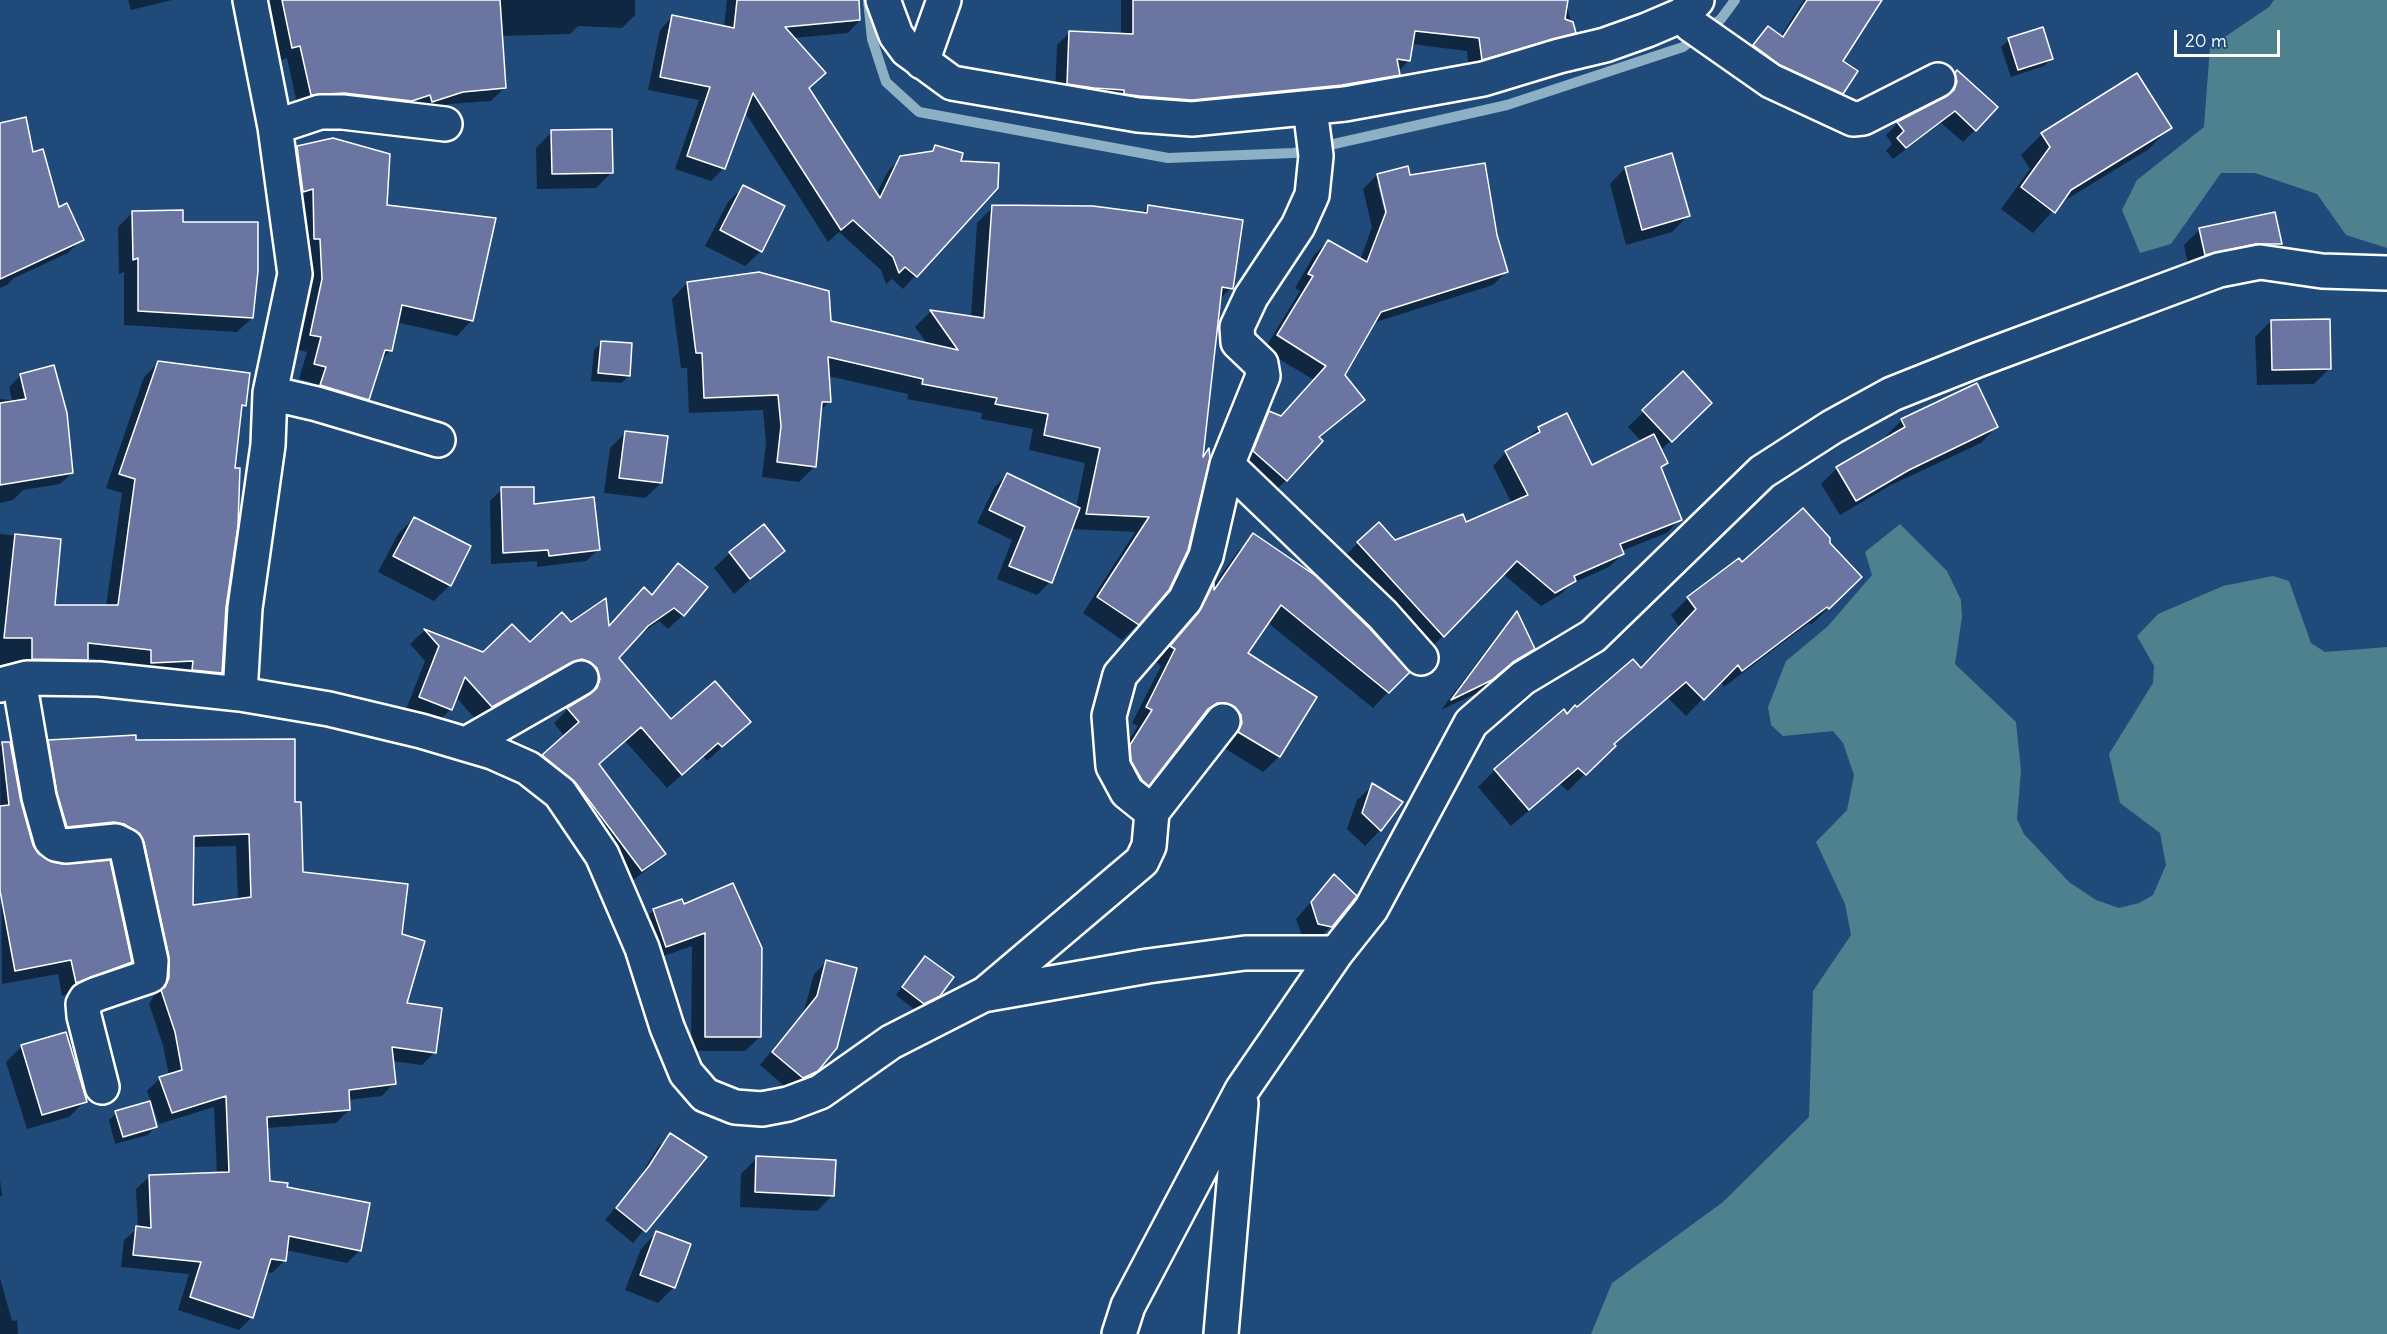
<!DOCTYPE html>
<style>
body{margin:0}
#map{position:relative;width:2387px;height:1334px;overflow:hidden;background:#1f4a7a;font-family:Delius,sans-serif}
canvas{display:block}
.scale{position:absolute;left:2174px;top:30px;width:106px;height:27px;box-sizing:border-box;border:3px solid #fff;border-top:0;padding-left:8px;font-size:18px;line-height:21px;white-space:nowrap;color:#fff;-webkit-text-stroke:4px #1f4a7a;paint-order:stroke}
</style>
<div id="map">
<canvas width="2387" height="1334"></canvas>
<div class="scale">20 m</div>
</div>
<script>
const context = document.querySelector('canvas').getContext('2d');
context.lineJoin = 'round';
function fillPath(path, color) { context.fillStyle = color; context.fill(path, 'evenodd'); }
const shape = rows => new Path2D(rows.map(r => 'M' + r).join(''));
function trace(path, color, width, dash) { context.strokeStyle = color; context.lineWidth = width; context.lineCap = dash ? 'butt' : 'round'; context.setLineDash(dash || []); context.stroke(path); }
fillPath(shape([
 [2274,0,2387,0,2387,248,2346,235,2317,194,2255,173,2221,173,2171,244,2140,253,2122,210,2137,180,2204,127,2210,47,2269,7],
 [1900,524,1947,571,1961,600,1962,617,1955,664,2016,722,2021,771,2017,819,2024,834,2069,882,2096,900,2119,908,2139,903,2153,895,2166,865,2160,833,2120,803,2109,754,2153,683,2154,666,2137,636,2158,614,2223,586,2273,576,2289,581,2311,643,2325,652,2387,647,2387,1334,1591,1334,1612,1283,1723,1202,1809,1117,1813,991,1851,935,1845,904,1816,842,1847,810,1854,775,1843,743,1833,731,1783,736,1771,725,1768,707,1786,661,1828,626,1872,575,1865,552]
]), '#4d818e');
fillPath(shape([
 [128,0,172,0,131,10],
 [264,0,635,0,635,15,622,28,578,26,570,34,501,36,504,88,491,101,449,104,419,113,298,108,287,58,280,60],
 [727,0,859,0,860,20,848,33,793,38,808,89,876,195,888,171,901,158,929,153,936,147,996,187,903,289,892,279,886,284,881,270,839,232,828,242,745,112,724,168,711,181,675,169,699,100,648,90,660,30,672,17,724,28],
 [1121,0,1565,0,1574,32,1561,45,1469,72,1467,51,1411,44,1409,60,1385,87,1178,113,1055,96,1057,45,1070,32,1121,35],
 [1804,0,1880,0,1841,62,1842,93,1829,106,1741,59,1768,28,1780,37],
 [2009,40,2051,59,2044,66,2011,77,2001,47],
 [1957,72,1975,130,1963,142,1941,123,1893,159,1886,151,1892,144,1886,135,1898,123,1943,100,1943,87],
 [0,124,32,154,58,209,82,239,68,253,14,278,7,285,0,288],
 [2170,127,2149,149,2059,204,2033,233,2001,209,2030,169,2021,155,2042,134],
 [552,132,612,172,596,188,537,189,536,148],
 [297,148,386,206,472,320,457,336,396,322,390,351,380,361,368,399,353,414,306,400,311,382,299,379,307,352,296,349,307,295,282,163],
 [1625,168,1688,216,1672,232,1626,245,1610,184],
 [1377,175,1495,235,1507,271,1493,285,1373,323,1343,375,1363,400,1318,439,1286,480,1272,494,1240,465,1255,427,1269,413,1280,418,1314,380,1264,350,1300,291,1295,288,1314,255,1328,241,1360,260,1372,227,1363,189],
 [1377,183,1380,183,1389,219,1386,219],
 [743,187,761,251,745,266,705,246,728,202],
 [1149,206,1231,288,1219,300,1202,457,1208,451,1138,624,1122,640,1083,613,1135,532,1071,529,1050,582,1037,595,997,579,1012,540,977,523,994,488,1007,474,1076,508,1085,463,1029,450,1033,429,981,419,982,413,907,399,908,394,828,376,830,401,820,411,815,466,799,482,762,477,766,443,763,410,689,413,687,368,681,368,672,299,687,283,830,322,928,345,915,327,930,312,971,318,977,223,993,207,1141,214],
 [132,213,252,318,237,332,124,325,124,272,119,274,118,227],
 [2200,229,2280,244,2265,259,2189,270,2184,245],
 [2271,321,2330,368,2314,384,2257,385,2255,337],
 [602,342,629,376,621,383,591,381,594,350],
 [158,363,244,405,240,410,234,469,221,673,207,687,138,676,137,664,87,658,73,673,0,675,0,534,60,540,53,606,106,606,122,493,106,488,144,377],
 [1683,373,1710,403,1660,451,1666,463,1660,469,1680,519,1667,533,1621,551,1623,554,1609,567,1571,584,1561,594,1541,606,1503,574,1430,649,1345,556,1358,543,1395,542,1465,524,1512,504,1493,466,1506,452,1525,441,1539,428,1591,467,1642,442,1628,427],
 [21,375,72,473,60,484,23,490,13,500,0,503,0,399,12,400,9,387],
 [1902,420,1996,427,1981,443,1891,485,1840,515,1821,484,1837,468,1887,438,1886,436],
 [626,432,661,483,645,498,604,493,610,448],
 [502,489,533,505,599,549,586,561,537,567,537,561,491,564,490,501],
 [414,518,469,547,450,585,434,601,378,572,398,534],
 [1254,535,1407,672,1373,708,1267,622,1246,654,1315,697,1279,757,1263,772,1224,748,1226,740,1210,718,1199,719,1148,785,1132,800,1115,762,1138,726,1132,723,1161,666,1156,662,1184,630,1199,600,1212,588,1238,551],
 [783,551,734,594,714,568,730,553],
 [1742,564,1843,594,1811,625,1809,623,1724,687,1720,681,1686,716,1668,698,1613,745,1568,791,1560,784,1511,826,1478,787,1495,770,1566,716,1640,670,1680,628,1671,615,1688,598],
 [678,565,683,615,668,629,659,621,635,638,617,658,671,721,749,722,707,761,703,756,667,788,625,741,597,765,664,854,649,868,627,885,529,770,565,737,554,723,568,709,584,700,586,694,477,721,456,697,451,709,436,724,405,712,425,661,410,644,424,631,484,654,529,645,571,624,608,628,651,595],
 [1517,614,1534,648,1520,662,1498,675,1477,693,1441,710,1504,627],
 [49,741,134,742,293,803,302,874,401,935,405,1004,435,1052,422,1065,392,1061,394,1083,382,1096,348,1100,349,1110,336,1123,266,1128,269,1182,285,1188,360,1250,347,1263,286,1250,285,1260,272,1273,266,1272,252,1317,239,1330,178,1310,189,1274,121,1267,124,1240,138,1228,136,1189,149,1177,217,1174,214,1107,159,1124,147,1091,160,1078,169,1076,163,1045,149,1004,156,992,157,971,132,855,54,839,36,754],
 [236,846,238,900,191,907,192,847],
 [3,743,32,846,130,962,116,976,62,996,58,974,2,984,0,746],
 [1373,785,1401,803,1380,830,1365,846,1347,829,1357,800],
 [1334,876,1331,926,1315,942,1303,939,1296,919],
 [732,885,760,1037,745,1051,691,1051,692,946,652,960,639,925,653,911,681,901,683,906],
 [826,962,817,1070,803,1083,789,1090,760,1065,804,1011,814,974],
 [918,966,938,995,930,1003,916,1011,896,995],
 [22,1046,85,1101,69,1117,27,1129,6,1062],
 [116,1113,155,1127,148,1135,115,1144,109,1120],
 [670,1135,704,1157,633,1243,605,1220,638,1180,658,1147],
 [757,1158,833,1195,817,1211,740,1207,741,1174],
 [0,1180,2,1195,0,1197],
 [656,1233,674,1287,658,1303,625,1290,641,1249],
 [0,1278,12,1321,17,1320,18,1334,0,1334]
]), '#0007');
trace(shape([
 [868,0,872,39,886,82,919,112,1168,158,1294,153,1507,105,1683,47,1721,19,1735,0]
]), '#8eb0c5', 10);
const building = shape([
 [282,0,500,0,506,88,463,92,432,102,430,95,412,101,344,93,311,95,300,46,292,48,282,0],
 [737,0,859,0,860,20,785,27,826,73,809,88,880,198,900,156,933,151,935,145,963,153,961,161,999,163,998,188,917,277,905,267,899,273,893,257,853,220,841,230,753,93,725,169,687,156,710,87,660,77,672,15,734,28,737,0],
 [1133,0,1568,0,1565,19,1573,22,1576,33,1482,60,1479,38,1415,31,1410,61,1397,59,1400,75,1342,85,1192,100,1140,96,1124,94,1124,90,1094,88,1067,84,1069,31,1133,34,1133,0],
 [1807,0,1882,0,1843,61,1858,71,1843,94,1780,65,1753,45,1768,26,1783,37,1807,0],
 [2043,27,2053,59,2018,70,2008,38,2043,27],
 [1957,70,1998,107,1976,131,1955,111,1906,148,1897,138,1904,131,1897,122,1947,96,1954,90,1957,82,1955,73,1957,70],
 [2137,73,2172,128,2071,190,2055,213,2021,187,2050,147,2041,133,2137,73],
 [26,117,33,152,43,149,59,207,67,203,84,240,0,279,0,123,26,117],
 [612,129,613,173,552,174,551,130,612,129],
 [333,138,390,154,387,205,496,218,473,321,402,305,392,351,385,350,369,400,320,385,326,367,314,364,321,337,310,335,322,279,320,239,314,239,313,189,303,192,297,146,333,138],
 [1672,153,1690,216,1642,230,1625,167,1672,153],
 [1485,163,1497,235,1508,272,1381,312,1345,375,1365,400,1319,437,1323,441,1287,481,1253,451,1269,411,1281,416,1326,366,1277,335,1313,276,1308,274,1328,240,1367,262,1386,212,1377,174,1408,166,1410,175,1485,163],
 [743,185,785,206,762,252,720,230,743,185],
 [992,205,1093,206,1147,213,1148,205,1243,220,1233,289,1222,287,1203,457,1209,448,1210,458,1188,550,1169,590,1139,625,1097,597,1149,517,1086,514,1100,448,1044,435,1048,414,995,404,997,398,922,384,923,379,828,357,831,402,822,402,816,467,777,462,781,426,778,395,704,398,702,353,696,353,687,282,759,272,829,291,831,321,958,350,930,310,984,318,992,205],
 [183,210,183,222,258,222,258,271,253,318,138,311,138,258,133,260,132,211,183,210],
 [2275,212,2282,244,2256,244,2205,255,2199,228,2275,212],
 [2330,319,2331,369,2272,370,2271,320,2330,319],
 [601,341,632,343,630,376,598,373,601,341],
 [158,361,250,373,246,406,242,405,235,468,240,468,238,526,226,607,222,673,192,670,193,661,151,663,151,650,88,643,88,660,32,659,32,638,4,638,15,534,61,539,55,605,118,605,135,479,119,474,158,361],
 [54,365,67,413,73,473,0,485,0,403,26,399,20,374,54,365],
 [1683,371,1712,403,1672,442,1642,410,1683,371],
 [1977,383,1998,427,1909,470,1856,501,1836,467,1905,427,1901,419,1977,383],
 [1567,413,1592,465,1654,434,1668,463,1661,467,1682,520,1620,544,1624,554,1574,576,1576,581,1555,593,1517,561,1444,637,1357,542,1379,522,1395,540,1463,514,1466,522,1528,495,1505,451,1540,432,1538,427,1567,413],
 [625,431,668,436,662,483,619,478,625,431],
 [1007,473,1080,508,1052,583,1009,566,1025,527,989,510,1007,473],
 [501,487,534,487,534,504,594,497,600,550,549,556,548,550,503,553,501,487],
 [1803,508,1830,538,1830,543,1862,577,1829,609,1827,607,1742,671,1738,665,1704,700,1686,682,1614,744,1616,746,1586,775,1578,768,1529,810,1494,769,1564,709,1567,714,1575,705,1577,707,1633,659,1641,668,1696,609,1687,597,1739,558,1742,562,1803,508],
 [414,517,471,546,451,586,393,556,414,517],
 [764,524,785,551,750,579,729,552,764,524],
 [1253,533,1316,576,1369,628,1410,672,1389,693,1281,605,1248,653,1317,697,1280,757,1238,732,1242,723,1241,715,1235,707,1226,703,1217,703,1208,709,1149,786,1142,780,1131,761,1130,745,1152,710,1146,707,1175,649,1170,646,1199,612,1214,583,1214,590,1253,533],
 [678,563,708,587,684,616,674,608,648,626,619,658,671,719,715,681,751,722,722,747,718,743,682,775,641,727,599,764,666,854,642,871,575,782,542,755,579,722,567,708,590,694,597,688,600,679,597,668,590,662,582,659,572,662,492,707,465,677,452,710,419,697,439,646,424,629,483,652,512,624,530,642,562,612,571,622,606,598,609,626,644,587,652,595,678,563],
 [1517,611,1535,649,1513,662,1492,680,1451,700,1517,611],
 [136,735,136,740,295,739,295,802,301,802,303,872,408,884,402,934,425,941,407,1003,442,1008,436,1053,392,1047,396,1084,349,1090,350,1110,267,1117,270,1181,288,1183,287,1187,370,1203,361,1251,289,1236,286,1261,271,1259,253,1318,190,1297,201,1262,133,1255,136,1226,151,1228,149,1175,229,1172,226,1096,172,1113,159,1077,182,1070,175,1032,161,990,165,987,169,978,169,957,144,842,140,834,124,824,114,822,67,827,57,793,48,740,136,735],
 [249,834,251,897,193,905,194,836,249,834],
 [2,742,10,742,21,802,33,845,39,854,52,862,63,864,110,860,132,962,76,983,71,960,15,971,0,891,0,806,9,805,2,742],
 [1372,783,1403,802,1381,831,1362,813,1372,783],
 [1334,874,1357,896,1332,927,1318,924,1311,902,1334,874],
 [733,883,762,948,761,1037,705,1037,705,933,666,947,653,909,682,899,684,904,733,883],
 [925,956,954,977,940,996,924,1004,902,987,925,956],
 [826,960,857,968,837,1048,818,1071,803,1078,772,1052,817,996,826,960],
 [66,1032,87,1102,42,1115,21,1045,66,1032],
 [150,1101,157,1127,123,1137,115,1111,150,1101],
 [670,1133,707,1157,646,1232,616,1208,649,1166,670,1133],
 [756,1156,836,1160,834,1196,755,1192,756,1156],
 [656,1231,691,1244,675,1288,640,1275,656,1231]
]);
fillPath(building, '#6a75a1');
trace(building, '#fff', 1.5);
const minor = shape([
 [883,0,896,35,907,50,952,83,1138,115,1192,119,1345,104,1483,79,1559,56,1605,45,1647,30,1682,15,1697,0],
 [1682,15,1691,25,1771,81,1853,119,1863,118,1938,80],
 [922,62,944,0],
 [275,127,320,112,342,112,445,124],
 [270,393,317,404,438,440],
 [1227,465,1383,615,1421,658],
 [19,680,39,797,51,840,56,844,66,846,116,841,126,846,151,961,150,976,97,994,86,999,83,1004,84,1016,102,1087],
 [0,685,27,678,99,679,240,694,329,709,421,731,492,752,528,768,560,793,602,855,642,948,667,1027,686,1073,705,1095,735,1107,762,1109,788,1104,820,1092,891,1042,983,995,1148,966,1245,953,1336,953,1371,909,1471,723,1523,678,1593,636,1762,472,1832,427,1892,394,1980,359,2219,270,2260,262,2322,271,2387,273],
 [240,694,245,608,268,445,270,393,295,274,275,127,250,0],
 [466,744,581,678],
 [1152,812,1127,792,1113,766,1109,716,1120,675,1185,600,1206,556,1227,465,1263,376,1261,364,1238,342,1237,327,1251,297,1298,226,1312,195,1316,156,1310,108],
 [985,994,1142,861,1149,846,1152,812,1223,721],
 [1119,1334,1128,1306,1242,1090,1336,953],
 [1221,1334,1241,1103]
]);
trace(minor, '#fff', 38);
trace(minor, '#1f4a7a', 33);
</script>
